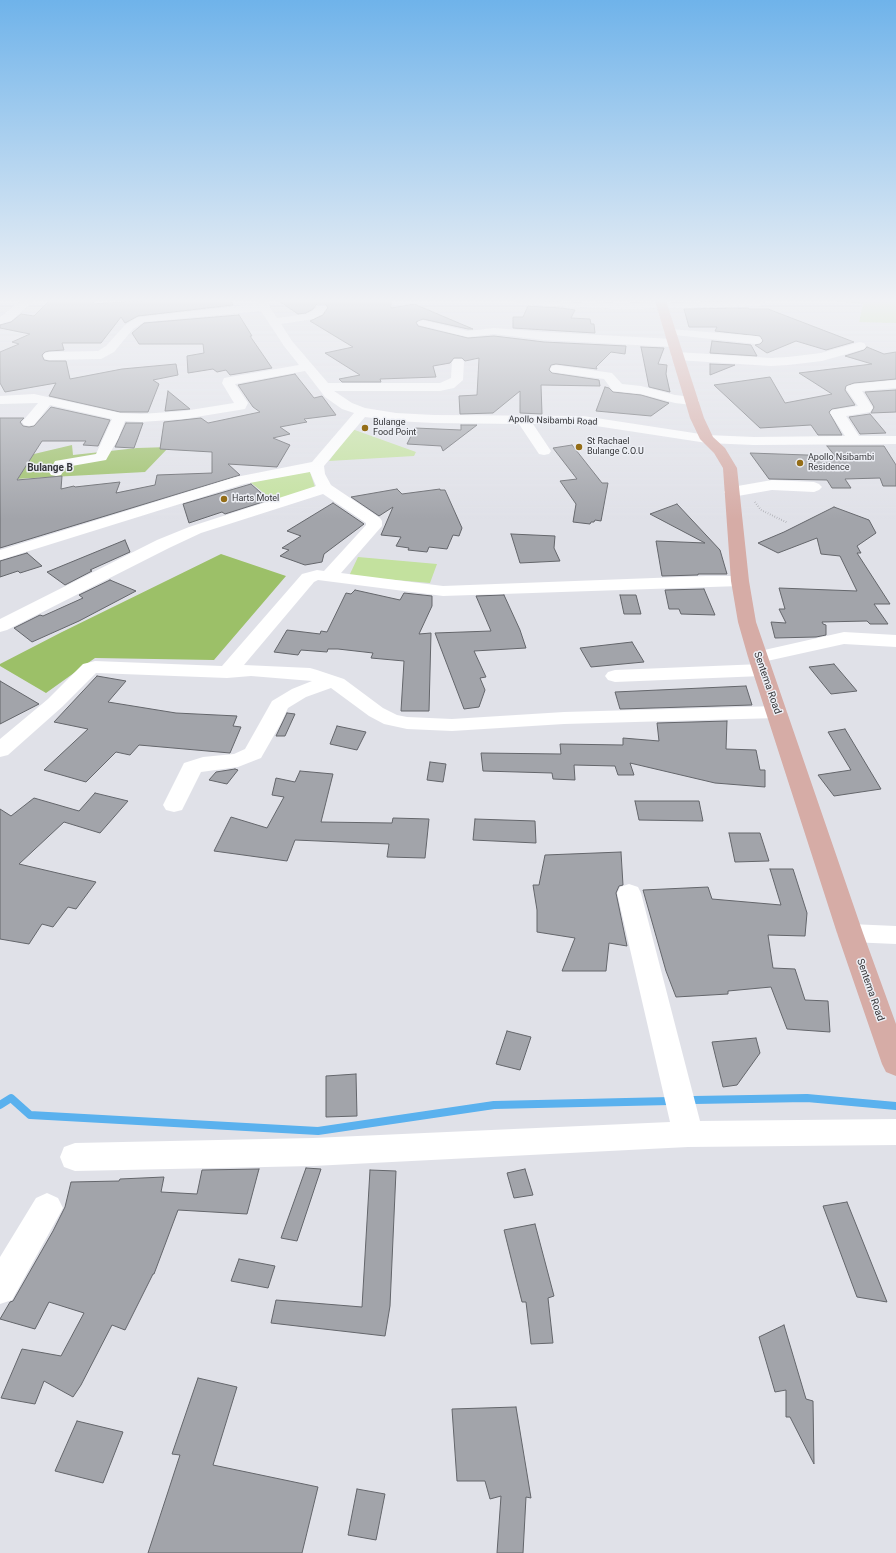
<!DOCTYPE html>
<style>
body{margin:0}
canvas{display:block;background:#e0e1e8}
</style>
<canvas width="896" height="1553"></canvas>
<script>
const context = document.querySelector('canvas').getContext('2d');
context.lineJoin = 'round';
function fillPath(path, color) { context.fillStyle = color; context.fill(path, 'evenodd'); }
const shape = rows => new Path2D(rows.map(r => 'M' + r).join(''));
function trace(path, color, width, dash) { context.strokeStyle = color; context.lineWidth = width; context.lineCap = dash ? 'butt' : 'round'; context.setLineDash(dash || []); context.stroke(path); }
function write(font, color, halo, rows, align = 'center') {
  context.font = font + ' Roboto,sans-serif'; context.lineWidth = 3; context.setLineDash([]); context.textBaseline = 'middle'; context.strokeStyle = halo; context.fillStyle = color; for (const [text, x, y, turn = 0] of rows) {
    context.save(); context.translate(x, y); context.rotate((+turn || 0) * Math.PI / 180); context.textAlign = isNaN(turn) ? turn : align; if (halo) context.strokeText(text, 0, 0); context.fillText(text, 0, 0); context.restore();
  }
}
fillPath(shape([
 [836,301,896,301,896,323,859,322,863,304],
 [352,429,416,452,414,456,329,461],
 [309,469,315,487,274,501,250,482],
 [358,557,437,564,430,583,349,576]
]), '#c3e19e');
fillPath(shape([
 [72,445,73,455,137,448,169,447,145,472,14,479,17,458],
 [221,554,286,576,214,660,95,658,46,693,0,666,0,664,62,632]
]), '#9cc068');
trace(shape([
 [694,1100,807,1098,896,1106],
 [0,1105,11,1098,30,1115,318,1131,494,1105,670,1101]
]), '#5ab1ee', 8);
const building = shape([
 [49,301,95,301,92,304,145,301,231,301,233,305,138,316,125,323,121,317,101,343,62,343,64,350,49,351,45,352,42,355,44,360,49,361,66,361,70,379,122,369,176,364,178,375,153,380,159,384,148,412,120,412,49,396,56,383,5,392,0,383,0,352,19,344,12,342,30,334,0,328,0,325,11,322,21,314,34,316,49,301],
 [279,301,391,301,391,308,414,304,473,329,468,329,423,319,416,322,418,326,468,338,494,336,544,342,626,346,625,354,611,352,596,367,597,369,556,364,551,365,549,370,552,373,599,380,600,386,541,385,542,414,520,413,520,391,493,413,460,414,459,396,477,395,479,358,465,361,462,358,454,358,450,363,433,366,436,377,380,379,381,382,342,382,339,379,360,375,325,353,353,347,310,321,323,315,328,307,325,304,317,304,313,309,306,313,298,314,279,301],
 [528,306,561,308,575,310,571,318,590,319,591,324,594,324,595,333,513,328,513,317,523,317,528,306],
 [748,308,749,309,768,309,854,342,826,350,796,341,767,353,755,345,760,344,763,341,760,336,715,331,717,327,689,327,684,309,748,308],
 [239,315,252,336,250,336,272,368,230,375,226,370,217,372,213,369,188,373,187,356,204,353,203,344,139,344,132,333,144,323,239,315],
 [712,341,751,345,757,356,710,353,712,341],
 [641,347,664,348,658,364,667,365,666,374,670,392,649,387,641,347],
 [867,347,884,354,896,352,896,379,854,383,846,386,845,390,855,405,832,409,829,412,842,435,818,435,811,425,760,428,714,385,770,377,785,403,832,394,799,373,872,364,845,356,864,350,867,347],
 [710,364,735,365,710,375,710,364],
 [295,374,314,398,322,396,336,415,304,419,307,422,280,427,290,434,273,438,290,445,277,467,228,464,240,475,0,548,0,418,24,418,20,422,23,426,29,427,34,426,51,407,110,420,98,446,83,445,86,441,42,441,17,480,62,476,61,489,74,486,75,487,120,482,116,493,155,485,157,475,212,473,212,452,160,449,164,422,201,418,208,423,260,412,253,407,238,385,295,374],
 [605,387,609,388,613,392,641,395,669,403,651,416,596,411,605,387],
 [896,390,896,412,871,413,874,407,865,392,896,390],
 [168,391,190,409,165,411,168,391],
 [870,414,886,433,860,434,849,417,870,414],
 [126,423,143,423,134,448,115,447,126,423],
 [461,425,477,425,443,451,441,446,407,444,415,428,461,430,461,425],
 [572,445,602,483,608,483,601,521,595,520,594,522,591,522,590,524,573,522,576,504,560,481,577,479,553,448,572,445],
 [827,446,884,446,896,465,896,486,883,486,880,478,845,479,851,488,832,488,827,480,769,479,750,453,835,456,827,446],
 [251,484,269,500,225,514,222,512,189,523,183,504,251,484],
 [397,489,402,494,440,489,440,490,445,490,462,528,459,536,453,535,447,549,429,547,427,552,408,550,409,548,396,546,401,537,381,535,393,507,379,516,351,497,397,489],
 [333,503,364,524,324,554,322,562,305,565,280,556,289,550,282,548,301,536,287,531,333,503],
 [677,504,720,550,727,574,698,574,698,575,662,576,656,541,705,543,650,514,677,504],
 [834,507,869,520,876,533,857,546,861,553,857,553,890,604,874,604,888,624,870,624,867,621,822,622,823,624,826,625,826,635,816,637,775,638,771,622,786,623,779,609,785,609,779,588,857,591,840,556,821,554,817,538,778,553,758,543,784,532,834,507],
 [511,534,555,536,554,548,560,561,520,563,511,534],
 [125,540,130,552,90,570,92,571,65,585,47,572,125,540],
 [27,553,42,566,20,573,18,571,0,577,0,561,27,553],
 [110,580,136,591,79,621,32,642,14,628,40,615,43,616,83,598,79,595,110,580],
 [704,589,715,615,681,614,679,609,669,609,665,590,704,589],
 [355,590,400,600,404,593,432,596,432,606,419,634,431,633,429,711,401,711,404,661,371,658,373,653,338,649,328,649,327,652,301,650,298,655,274,652,287,630,320,634,321,631,327,632,346,593,351,594,355,590],
 [504,595,520,630,526,648,474,651,486,677,480,678,485,690,479,707,464,709,435,633,491,631,476,596,504,595],
 [620,595,636,595,641,614,624,614,620,595],
 [632,642,644,662,591,667,580,648,632,642],
 [834,664,857,691,831,694,809,667,834,664],
 [97,676,126,681,108,702,176,713,237,716,233,726,241,727,230,753,139,745,130,755,116,752,86,782,44,770,88,729,54,722,97,676],
 [0,681,39,704,0,724,0,681],
 [746,686,752,705,620,709,615,692,746,686],
 [287,713,295,714,285,736,276,736,287,713],
 [727,721,726,749,756,750,760,770,765,770,765,787,715,783,630,763,634,775,618,775,615,766,574,765,575,780,553,779,552,773,483,771,481,753,561,754,560,744,623,745,623,738,659,741,657,723,727,721],
 [337,726,366,732,357,750,330,744,337,726],
 [845,729,881,789,834,796,818,775,851,770,828,732,845,729],
 [430,762,446,764,443,782,427,780,430,762],
 [235,769,238,770,227,784,209,780,216,772,235,769],
 [300,771,333,774,321,822,392,823,393,818,429,819,425,858,387,857,389,844,295,840,287,861,214,851,231,817,267,828,284,797,272,795,276,778,295,782,300,771],
 [95,793,128,801,100,833,64,822,19,864,96,882,76,909,68,907,53,927,42,924,29,944,0,939,0,809,11,816,34,798,79,811,95,793],
 [635,801,699,801,703,821,639,820,635,801],
 [475,819,535,821,536,843,473,840,475,819],
 [729,833,760,833,769,861,735,862,729,833],
 [621,852,623,885,619,886,616,893,627,946,609,943,606,971,562,971,575,938,537,932,537,910,533,885,539,885,545,855,621,852],
 [770,869,793,869,807,913,805,936,768,935,773,968,795,969,805,1000,828,1001,830,1032,787,1029,771,987,728,991,728,994,676,997,666,971,643,890,708,887,712,899,781,905,770,869],
 [507,1031,531,1037,520,1070,496,1064,507,1031],
 [756,1038,760,1053,737,1085,723,1087,712,1042,756,1038],
 [356,1074,357,1116,326,1117,326,1076,356,1074],
 [306,1168,321,1169,297,1241,281,1238,306,1168],
 [259,1169,247,1214,178,1210,154,1274,153,1274,125,1330,112,1325,81,1385,73,1397,44,1381,35,1404,1,1398,22,1349,61,1356,84,1313,49,1302,35,1329,0,1319,10,1302,13,1301,53,1231,65,1207,71,1182,119,1181,120,1179,164,1177,161,1192,197,1194,202,1170,259,1169],
 [525,1169,533,1195,514,1198,507,1173,525,1169],
 [370,1170,396,1171,390,1306,385,1336,271,1323,276,1300,362,1307,370,1170],
 [847,1202,887,1302,857,1297,823,1206,847,1202],
 [535,1224,554,1296,548,1298,553,1343,531,1344,526,1302,522,1302,504,1230,535,1224],
 [239,1259,275,1266,268,1288,231,1281,239,1259],
 [784,1325,806,1399,813,1401,814,1464,790,1417,786,1417,786,1390,775,1392,759,1337,784,1325],
 [198,1378,237,1387,213,1465,318,1487,302,1553,148,1553,180,1455,172,1454,198,1378],
 [516,1407,531,1498,526,1497,523,1553,497,1553,501,1496,490,1499,485,1481,457,1481,452,1409,516,1407],
 [77,1421,123,1432,103,1483,55,1471,77,1421],
 [357,1489,385,1494,376,1540,348,1535,357,1489]
]);
fillPath(building, '#a2a4aa');
trace(building, '#64666b', 1);
trace(shape([
 [755,502,761,510,788,523]
]), '#9c9da2', 2, [0.5, 2]);
fillPath(shape([
 [21,301,33,301,11,321,0,324,0,317,21,301],
 [255,301,266,301,277,318,306,314,314,310,317,306,325,306,327,308,322,314,313,319,281,324,292,341,328,383,440,383,451,378,452,362,454,359,462,359,464,362,463,380,454,388,449,389,440,391,334,391,352,403,365,408,396,413,434,415,583,416,707,435,754,437,845,436,830,413,832,410,858,406,846,389,847,386,854,384,896,380,896,388,862,391,873,408,870,412,846,416,859,436,896,436,896,444,754,445,707,443,583,424,533,424,551,451,549,454,544,455,539,454,519,424,434,423,396,421,365,417,324,466,325,474,331,485,380,518,382,521,382,526,341,573,443,586,706,576,740,576,746,577,749,581,746,585,740,586,443,596,318,580,314,582,244,665,310,668,317,670,344,679,383,708,397,715,407,717,452,719,564,712,777,706,784,708,787,712,784,716,777,718,564,724,452,731,407,729,384,724,369,716,331,688,306,697,288,708,281,723,261,758,238,767,201,772,182,810,174,812,166,810,163,805,184,763,203,757,234,754,245,749,272,701,292,689,312,681,251,676,227,678,96,673,62,707,8,755,0,757,0,739,48,699,83,664,95,661,222,666,302,574,317,570,324,571,366,525,366,523,323,494,201,533,169,548,7,630,0,632,0,619,157,540,189,527,316,486,310,472,244,484,0,560,0,550,236,477,312,462,354,413,342,409,325,397,305,371,235,384,248,403,245,409,184,419,141,422,125,421,118,439,106,460,66,467,61,475,56,476,51,475,49,472,55,461,96,454,112,419,50,405,34,425,29,426,24,425,22,422,38,403,0,404,0,396,34,394,120,413,141,414,184,411,234,403,222,383,224,378,299,365,284,346,261,311,144,322,133,329,114,352,101,359,49,360,45,359,43,356,45,353,49,352,98,351,106,346,125,325,138,317,257,304,255,301],
 [514,301,620,303,764,301,765,303,760,306,620,309,519,304,514,301],
 [423,320,468,331,494,328,544,332,673,339,677,340,679,343,677,346,673,347,544,340,494,334,468,337,419,325,417,323,419,321,423,320],
 [670,329,756,336,760,337,762,340,760,343,756,344,666,334,664,332,666,330,670,329],
 [860,342,864,343,866,346,864,349,822,361,788,365,771,366,677,360,673,359,671,356,673,353,677,352,771,358,788,357,821,353,860,342],
 [556,365,612,373,622,384,641,386,675,395,692,397,697,398,699,401,697,404,692,405,675,403,641,394,613,391,604,379,552,372,550,369,552,366,556,365],
 [772,480,814,482,819,484,822,487,819,490,814,492,772,490,732,497,727,495,724,492,727,489,732,487,772,480],
 [844,632,896,635,896,647,844,644,758,663,751,661,748,657,751,653,844,632],
 [762,664,769,666,772,670,769,674,762,676,615,682,608,680,605,676,608,672,615,670,762,664],
 [629,884,638,887,641,893,700,1121,896,1119,896,1145,688,1147,313,1166,75,1171,64,1167,60,1157,64,1147,75,1143,313,1138,670,1122,617,893,620,887,629,884],
 [850,924,896,926,896,944,850,942,841,940,837,933,841,926,850,924],
 [47,1193,58,1198,63,1208,12,1300,0,1304,0,1257,36,1198,47,1193]
]), '#fff');
fillPath(shape([
 [655,301,666,301,704,418,713,437,725,448,737,468,749,581,756,622,863,933,896,1024,896,1076,886,1072,882,1064,837,933,748,657,738,622,731,581,723,468,714,453,700,439,690,418,655,301]
]), '#d6aca6');
const sky = context.createLinearGradient(0, 0, 0, 519);
sky.addColorStop(0, '#6fb3ea');
sky.addColorStop(0.58, '#f1f2f5');
sky.addColorStop(1, '#f1f2f500');
context.fillStyle = sky;
context.fillRect(0, 0, 896, 519);
for (const [x, y, r, color] of [
 [365,428,4,"#946d17"],
 [579,447,4,"#946d17"],
 [800,463,4,"#946d17"],
 [224,499,4,"#946d17"]
]) { const dot = new Path2D(); dot.arc(x, y, r, 0, 2 * Math.PI); context.fillStyle = color; context.fill(dot); trace(dot, '#edeff5', 1.5); }
write('9px', '#363639', '#edeff5', [
 ["Apollo Nsibambi Road",553,421,2]
]);
write('9px', '#363639', '#edeff5', [
 ["Bulange",373,423],
 ["Food Point",373,433],
 ["St Rachael",587,442],
 ["Bulange C.O.U",587,452],
 ["Apollo Nsibambi",808,458],
 ["Residence",808,468],
 ["Harts Motel",232,499]
], 'left');
write('bold 10px', '#34353a', '#edeff5', [
 ["Bulange B",50,468]
]);
write('10px', '#363639', '#edeff5', [
 ["Sentema Road",767,683,71],
 ["Sentema Road",870,990,71]
]);
</script>
